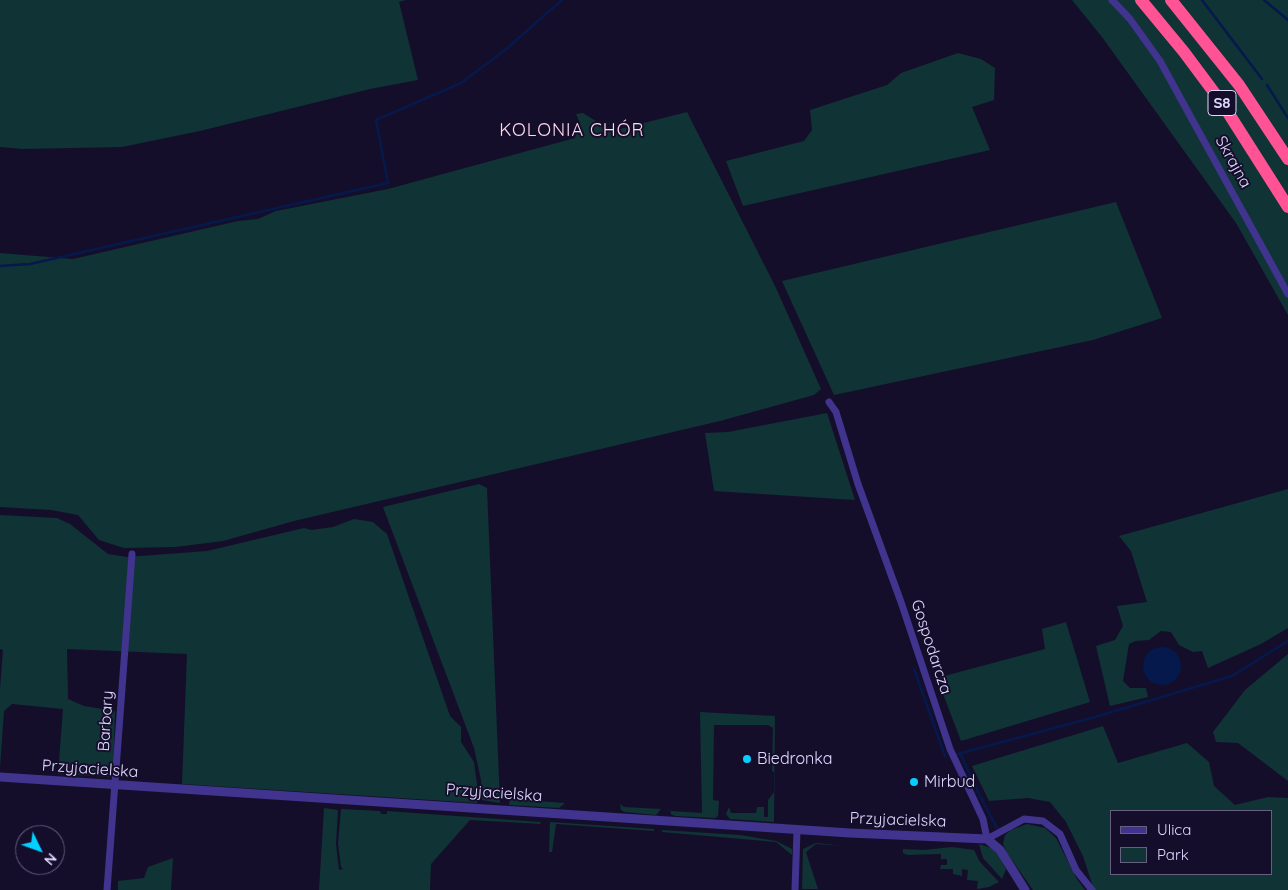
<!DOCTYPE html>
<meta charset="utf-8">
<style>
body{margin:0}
#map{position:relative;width:1288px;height:890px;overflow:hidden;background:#150e2b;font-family:Quicksand,sans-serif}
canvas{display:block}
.legend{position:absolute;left:1110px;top:810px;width:162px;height:65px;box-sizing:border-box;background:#150e2b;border:1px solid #665f80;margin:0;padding:6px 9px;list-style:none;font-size:15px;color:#e0d8ff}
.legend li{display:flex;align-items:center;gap:10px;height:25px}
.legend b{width:25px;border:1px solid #665f80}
.north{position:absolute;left:15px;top:825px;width:50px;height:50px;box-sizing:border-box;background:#150e2b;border:1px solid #665f80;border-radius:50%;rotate:132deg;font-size:14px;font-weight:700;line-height:20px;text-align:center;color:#e0d8ff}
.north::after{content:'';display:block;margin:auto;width:18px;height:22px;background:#04cfff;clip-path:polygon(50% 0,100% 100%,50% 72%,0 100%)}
</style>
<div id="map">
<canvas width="1288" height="890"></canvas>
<ul class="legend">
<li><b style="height:6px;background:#40348e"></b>Ulica</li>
<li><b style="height:14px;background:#103335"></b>Park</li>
</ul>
<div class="north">N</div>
</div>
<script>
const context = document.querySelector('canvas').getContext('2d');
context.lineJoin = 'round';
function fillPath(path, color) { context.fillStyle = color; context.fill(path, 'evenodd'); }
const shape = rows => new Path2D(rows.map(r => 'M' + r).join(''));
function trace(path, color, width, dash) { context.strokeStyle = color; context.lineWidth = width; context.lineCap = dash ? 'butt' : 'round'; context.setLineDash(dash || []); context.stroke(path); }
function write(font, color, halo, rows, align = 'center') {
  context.font = font + ' Quicksand,sans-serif'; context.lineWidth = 4; context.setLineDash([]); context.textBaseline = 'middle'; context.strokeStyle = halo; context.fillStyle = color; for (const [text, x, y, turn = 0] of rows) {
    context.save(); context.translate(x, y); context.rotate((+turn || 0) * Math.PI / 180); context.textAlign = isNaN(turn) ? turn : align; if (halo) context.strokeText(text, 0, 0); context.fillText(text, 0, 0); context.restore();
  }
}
fillPath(shape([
 [0,0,406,0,399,2,418,80,370,89,200,131,122,147,23,149,0,147],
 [1072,0,1288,0,1288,315,1236,223,1102,37],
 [958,53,981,59,995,68,994,100,972,107,990,150,743,206,726,161,804,141,812,130,810,110,887,85,901,73],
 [687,112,776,288,821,389,814,395,720,421,294,521,223,541,175,547,124,548,99,540,78,515,51,510,0,507,0,253,73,259,238,221,258,219,276,211,388,189,575,138,580,123,576,114,583,113,612,131],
 [1116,202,1162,318,1093,340,834,395,782,281],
 [827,413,855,500,714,491,705,433,728,432],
 [479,484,487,488,500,803,482,800,481,780,474,748,383,507],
 [1288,489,1288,628,1261,644,1208,668,1202,651,1193,652,1179,645,1171,632,1161,631,1149,640,1136,641,1129,644,1123,681,1130,688,1146,688,1148,697,1110,706,1096,646,1115,640,1123,626,1117,606,1147,602,1131,551,1119,536],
 [0,515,57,518,70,524,108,554,127,557,207,551,304,528,311,530,333,527,354,519,373,522,387,534,450,716,461,727,461,742,474,762,479,799,477,803,182,784,187,654,67,649,68,699,84,706,115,711,113,777,58,774,63,709,12,704,4,711,0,768,0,689,3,650,0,649],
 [1066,622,1090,702,961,741,937,678,1045,649,1042,629],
 [1288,654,1288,781,1238,743,1216,742,1213,732,1245,690],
 [700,712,775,716,774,822,730,819,726,814,729,807,731,813,756,813,757,807,764,807,764,817,768,817,768,800,774,792,774,772,772,771,773,728,768,725,714,725,713,800,719,801,718,816,715,818,675,816,671,814,670,809,671,811,702,813],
 [1103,726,1118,763,1187,743,1209,762,1214,786,1235,805,1268,797,1288,798,1288,890,1094,890,1083,856,1066,822,1050,802,1028,798,989,801,972,766],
 [1112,811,1272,811,1272,874,1112,874],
 [510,799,565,803,559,808,509,805],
 [620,804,624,807,661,809,656,815,625,812,621,810],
 [324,808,338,810,336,844,339,870,343,869,341,867,338,844,341,809,380,811,381,814,387,814,387,811,540,822,541,824,470,820,431,864,430,890,319,890],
 [550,822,654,829,654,831,556,824,552,852,549,852],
 [1027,824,1045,828,1056,838,1077,879,1085,890,1033,890,1007,853,1003,844,1005,835,1011,830],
 [662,830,740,835,776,841,792,849,792,855,776,842,662,832],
 [816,843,844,846,816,844,806,852,818,889,802,889,803,849],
 [979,844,991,848,999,855,1006,869,1002,879,983,858],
 [952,847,974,850,980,862,999,882,989,887,977,889,978,881,967,880,968,870,962,869,962,876,953,874,953,869,940,869,941,865,947,865,947,859,941,859,941,854,907,855,903,853,903,849,924,850],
 [173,858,171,890,118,890,118,881,144,878,148,867]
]), '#103335');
fillPath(shape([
 '1143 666a19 19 0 1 1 38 0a19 19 0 1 1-38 0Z'
]), '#05194c');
trace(shape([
 [1202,0,1262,79],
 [1264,0,1288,20],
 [1267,85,1288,118],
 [0,266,30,264,388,183,376,120,461,83,505,50,562,0],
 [914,669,945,756],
 [960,753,979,794],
 [958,754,1095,717,1232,676,1288,641],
 [980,796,997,828]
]), '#05194c', 2.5);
trace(shape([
 [1112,0,1130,19,1160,61,1288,294],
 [829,402,836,412,858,484,901,602,950,749,983,819,987,839,1024,819,1043,821,1060,834,1076,870,1092,890],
 [107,890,132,554],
 [795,890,797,830]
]), '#40348e', 7);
trace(shape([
 [0,777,850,833,987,839,1000,850,1025,890]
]), '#40348e', 9);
trace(shape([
 [1141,0,1184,52,1222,103,1288,207],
 [1171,0,1239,85,1288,159]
]), '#ff5395', 12);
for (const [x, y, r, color] of [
 [747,759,5,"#04cfff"],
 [914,782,5,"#04cfff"]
]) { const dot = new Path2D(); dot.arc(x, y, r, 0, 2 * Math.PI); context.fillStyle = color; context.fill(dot); trace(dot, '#150e2b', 2); }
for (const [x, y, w] of [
 [1222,103,28]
]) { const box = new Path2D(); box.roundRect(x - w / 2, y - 12.5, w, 25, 4); context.fillStyle = '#150e2b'; context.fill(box); trace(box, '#e0d8ff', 1); }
write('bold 15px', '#e0d8ff', null, [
 ["S8",1222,103]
]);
write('16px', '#e0d8ff', '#150e2b', [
 ["Skrajna",1233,162,61],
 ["Gospodarcza",931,647,72],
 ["Barbary",106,721,-86],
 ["Przyjacielska",90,769,4],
 ["Przyjacielska",494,793,4],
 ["Przyjacielska",898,820,2]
]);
write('16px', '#e0d8ff', '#150e2b', [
 ["Biedronka",757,759],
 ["Mirbud",924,782]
], 'left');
context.letterSpacing = '1px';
write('18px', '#ffdaee', '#150e2b', [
 ["KOLONIA CHÓR",572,131]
]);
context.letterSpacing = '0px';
</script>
